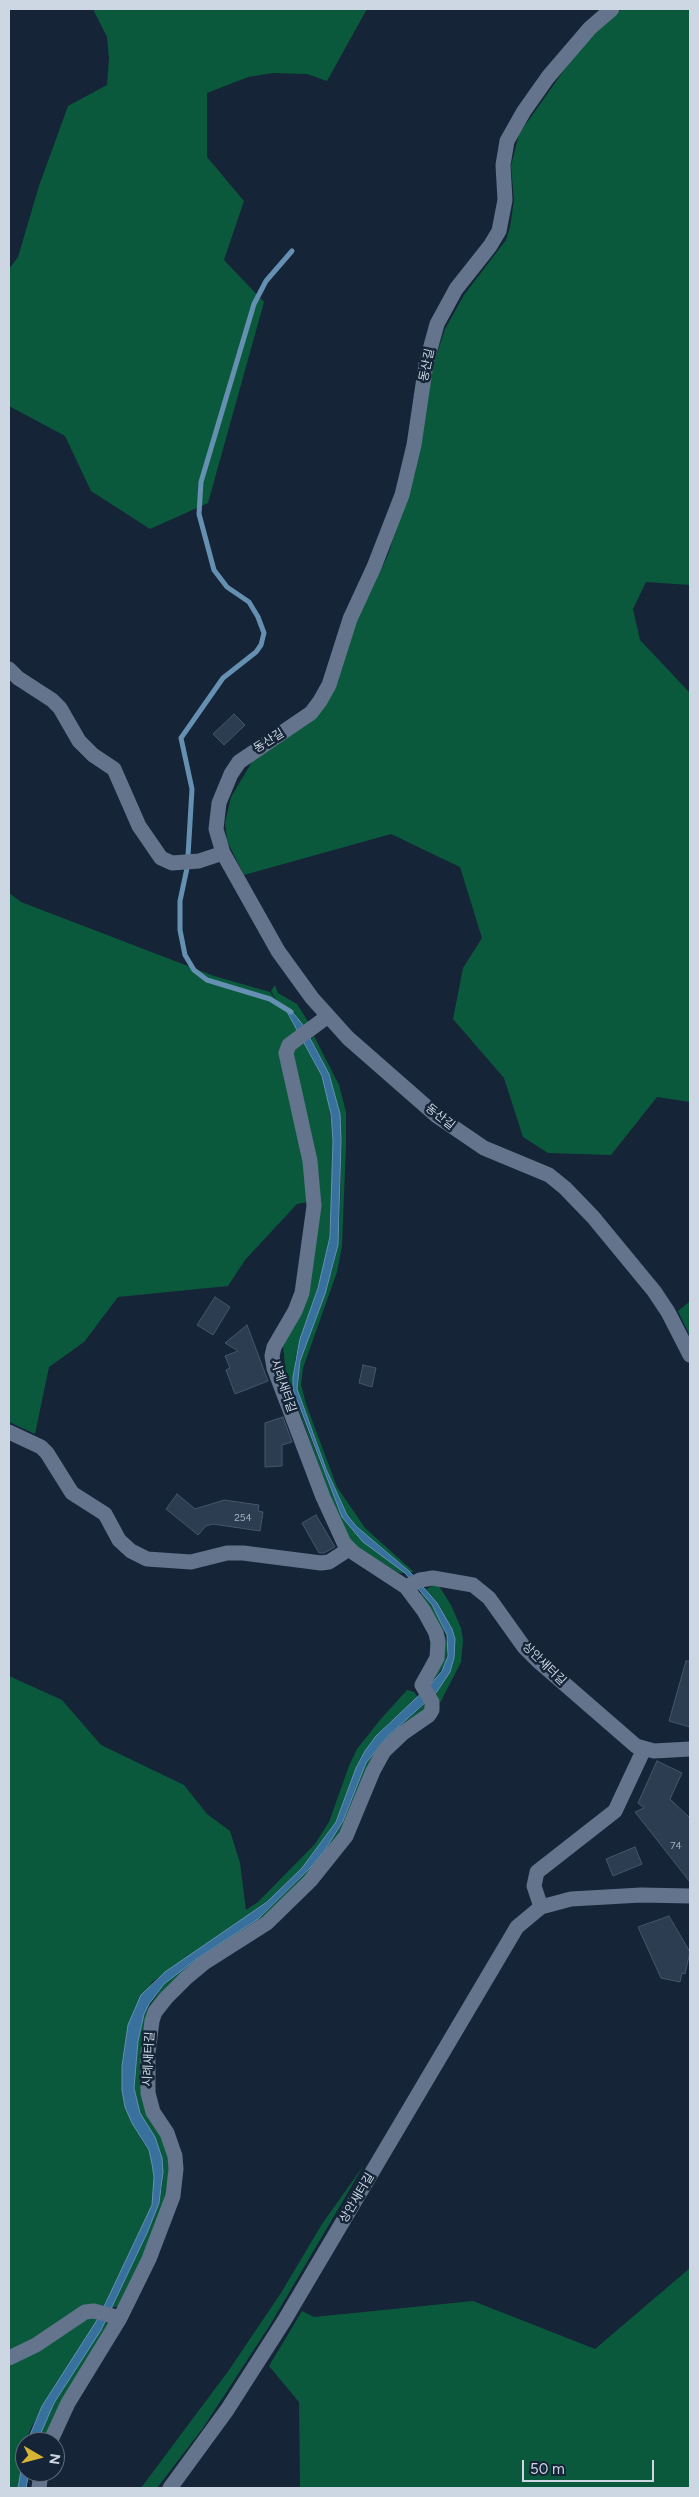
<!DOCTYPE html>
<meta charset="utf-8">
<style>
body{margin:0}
#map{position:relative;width:699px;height:2497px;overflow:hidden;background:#152437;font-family:Figtree,sans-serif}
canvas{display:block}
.frame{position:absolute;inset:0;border:10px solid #cdd7e4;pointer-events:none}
.north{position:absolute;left:15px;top:2432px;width:50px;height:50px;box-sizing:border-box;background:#152437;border:1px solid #5f6c7c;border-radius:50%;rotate:98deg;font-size:14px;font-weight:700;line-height:20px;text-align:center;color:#cdd7e4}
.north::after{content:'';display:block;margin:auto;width:18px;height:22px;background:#d7b434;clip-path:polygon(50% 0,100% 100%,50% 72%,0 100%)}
.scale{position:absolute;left:522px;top:2460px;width:132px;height:22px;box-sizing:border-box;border:2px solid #cdd7e4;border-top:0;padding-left:6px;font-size:15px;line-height:18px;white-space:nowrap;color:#cdd7e4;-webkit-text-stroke:4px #152437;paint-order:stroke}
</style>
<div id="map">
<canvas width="699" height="2497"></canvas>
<div class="frame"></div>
<div class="north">N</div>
<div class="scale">50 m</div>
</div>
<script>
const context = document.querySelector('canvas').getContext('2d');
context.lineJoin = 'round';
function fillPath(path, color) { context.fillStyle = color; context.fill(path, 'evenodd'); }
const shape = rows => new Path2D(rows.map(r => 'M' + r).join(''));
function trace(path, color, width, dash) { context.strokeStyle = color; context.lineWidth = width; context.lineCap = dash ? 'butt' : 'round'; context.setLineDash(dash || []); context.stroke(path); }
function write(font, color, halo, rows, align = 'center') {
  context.font = font + ' Figtree,"Noto Sans KR",sans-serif'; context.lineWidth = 5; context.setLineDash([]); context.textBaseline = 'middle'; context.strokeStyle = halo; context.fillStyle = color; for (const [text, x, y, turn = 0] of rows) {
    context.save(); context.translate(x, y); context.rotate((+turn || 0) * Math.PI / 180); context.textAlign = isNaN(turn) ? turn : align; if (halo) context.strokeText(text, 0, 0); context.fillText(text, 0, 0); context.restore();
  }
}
fillPath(shape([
 [93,9,367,9,327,81,307,74,273,73,248,77,207,93,207,157,244,201,224,260,264,302,208,503,150,529,91,491,65,436,9,406,9,269,18,257,39,186,68,106,107,85,109,58,107,37],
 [622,9,690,9,690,585,646,582,633,609,640,640,690,693,690,1102,657,1097,611,1155,548,1153,523,1137,504,1078,453,1019,463,968,482,938,460,867,391,834,244,875,227,841,225,823,231,797,252,762,308,724,388,555,415,473,433,366,445,329,464,295,506,240,510,227,514,200,511,166,519,134,574,56,596,32],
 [9,893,21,902,214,976,270,992,278,1003,271,991,275,985,278,993,297,1004,309,1023,289,1039,308,1202,297,1204,245,1260,228,1286,118,1297,84,1342,49,1367,35,1434,9,1422],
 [314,1036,339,1085,346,1112,346,1145,342,1246,337,1272,303,1368,301,1385,306,1404,337,1487,365,1528,414,1572,410,1572,364,1534,347,1515,326,1469,297,1389,300,1361,332,1271,338,1245,340,1213,341,1140,329,1074,311,1039],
 [304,1043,322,1076,328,1097,333,1141,333,1179,330,1237,325,1264,295,1360,297,1403,342,1517,405,1573,399,1573,362,1550,353,1543,341,1526,286,1375,283,1345,314,1249,293,1050],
 [690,1301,690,1336,678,1311],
 [432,1586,439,1586,451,1605,461,1628,463,1640,461,1662,440,1703,436,1693,452,1667,455,1639,426,1589],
 [422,1592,441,1620,448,1647,445,1665,430,1685,436,1670,420,1595],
 [9,1676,62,1700,101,1745,184,1785,207,1814,230,1831,240,1863,246,1910,258,1902,315,1844,329,1822,349,1766,357,1749,380,1720,407,1690,414,1692,418,1697,389,1723,365,1751,356,1768,336,1822,302,1868,267,1902,244,1919,152,1982,128,2025,122,2066,141,2139,149,2150,152,2164,154,2177,152,2205,104,2306,100,2305,99,2317,90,2335,55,2385,32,2426,25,2442,18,2488,9,2488],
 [425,1704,425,1709,409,1724,343,1833,280,1906,183,1975,142,2052,167,2145,170,2181,155,2230,118,2306,112,2308,147,2233,162,2188,163,2172,159,2148,140,2113,134,2088,138,2041,144,2014,164,1984,198,1958,258,1919,312,1866,325,1850,343,1821,366,1763,388,1736],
 [364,2165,270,2325,203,2428,157,2488,141,2488,229,2370,281,2293,322,2224],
 [690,2268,690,2488,300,2488,299,2402,269,2366,302,2311,314,2317,473,2301,595,2349],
 [106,2320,110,2322,43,2442,37,2442,54,2403]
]), '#0b593d');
const water = shape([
 [285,1008,294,1014,303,1025,329,1074,340,1114,341,1140,338,1245,325,1294,300,1361,297,1389,326,1469,347,1515,357,1527,410,1572,437,1603,452,1629,455,1639,454,1658,450,1672,436,1693,388,1736,366,1763,343,1821,325,1850,312,1866,258,1919,198,1958,164,1984,149,2004,144,2014,138,2041,134,2088,140,2113,155,2137,162,2158,163,2172,159,2203,147,2233,101,2330,54,2403,37,2442,27,2442,42,2406,99,2317,152,2205,154,2177,152,2164,149,2150,132,2123,125,2107,122,2090,122,2066,128,2025,141,1995,165,1972,267,1902,302,1868,336,1822,356,1768,365,1751,376,1736,430,1685,442,1671,448,1656,447,1635,432,1605,405,1573,363,1542,342,1517,293,1389,293,1377,300,1339,318,1288,330,1237,333,1141,331,1114,322,1076,285,1008],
 [25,2447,25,2472,29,2472,26,2488,18,2488,25,2447]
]);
fillPath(water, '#38719d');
trace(water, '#6590b2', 1);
trace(shape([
 [188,856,192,789,181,738,223,678,256,652,261,645,264,633,258,617,249,602,227,587,214,570,199,514,201,482,254,304,266,281,292,251],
 [187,868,180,901,180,930,185,955,194,970,207,980,270,999,291,1012]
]), '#6590b2', 5);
const building = shape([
 [234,714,245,725,224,745,213,734,234,714],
 [215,1297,230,1307,213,1335,197,1325,215,1297],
 [247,1325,268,1381,235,1394,226,1370,230,1368,225,1356,238,1351,225,1343,247,1325],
 [363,1365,376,1368,372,1387,359,1383,363,1365],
 [283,1417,292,1442,282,1445,282,1466,265,1467,265,1423,283,1417],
 [177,1494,195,1509,224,1500,259,1505,258,1511,263,1512,260,1531,213,1524,206,1526,198,1535,166,1509,177,1494],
 [316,1515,335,1547,324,1553,319,1553,302,1523,316,1515],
 [686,1661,690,1661,690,1727,669,1721,686,1661],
 [657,1761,682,1773,670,1799,690,1818,690,1882,635,1812,644,1808,638,1803,657,1761],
 [635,1847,642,1864,613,1876,606,1859,635,1847],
 [669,1916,690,1952,685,1974,682,1973,680,1982,661,1978,638,1927,669,1916]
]);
fillPath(building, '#2c3c51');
trace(building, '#45566c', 1);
trace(shape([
 [612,9,590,28,548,77,524,111,507,141,503,165,505,200,499,231,490,246,456,289,437,324,426,364,414,445,402,495,374,567,350,619,329,685,320,701,311,713,239,762,231,774,219,803,216,829,223,853,278,951,312,998,348,1038,437,1116,484,1148,549,1175,565,1188,593,1217,654,1291,668,1312,690,1355],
 [9,669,18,678,52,700,60,708,79,741,93,755,114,769,139,826,161,858,172,863,199,861,223,853],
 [9,1432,41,1447,47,1453,72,1493,105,1514,119,1540,131,1551,147,1559,191,1562,227,1553,243,1553,321,1563,329,1562,349,1549],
 [406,1587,420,1580,433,1578,473,1585,489,1598,524,1647,537,1660,636,1746,654,1751,690,1749],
 [541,1907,534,1886,537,1872,615,1811,644,1749],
 [9,2358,36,2345,85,2312,94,2311,120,2318],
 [50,2442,68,2403,120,2318,149,2259,173,2196,176,2169,175,2156,167,2133,153,2112,148,2093,148,2053,152,2021,155,2012,166,1998,186,1978,204,1963,267,1923,310,1881,346,1836,373,1771,384,1751,403,1733,429,1715,432,1710,432,1702,422,1685,437,1658,438,1642,436,1633,424,1611,406,1587,354,1553,344,1543,323,1497,274,1368,272,1356,274,1347,295,1311,302,1293,314,1206,310,1161,286,1053,289,1045,328,1016],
 [39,2488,41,2472]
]), '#63748c', 15);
trace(shape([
 [170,2488,227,2410,284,2321,517,1927,541,1907,571,1899,641,1895,690,1896]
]), '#63748c', 15);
write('10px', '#a5b0bf', null, [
 ["254",243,1518],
 ["74",676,1846]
]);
write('12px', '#cdd7e4', '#152437', [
 ["동산길",427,365,-78],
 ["동산길",269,741,-32],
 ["동산길",440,1117,38],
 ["시례새터길",283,1386,71],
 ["상안새터길",544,1664,44],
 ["시례새터길",149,2059,-87],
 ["상안새터길",357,2198,-59]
]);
</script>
